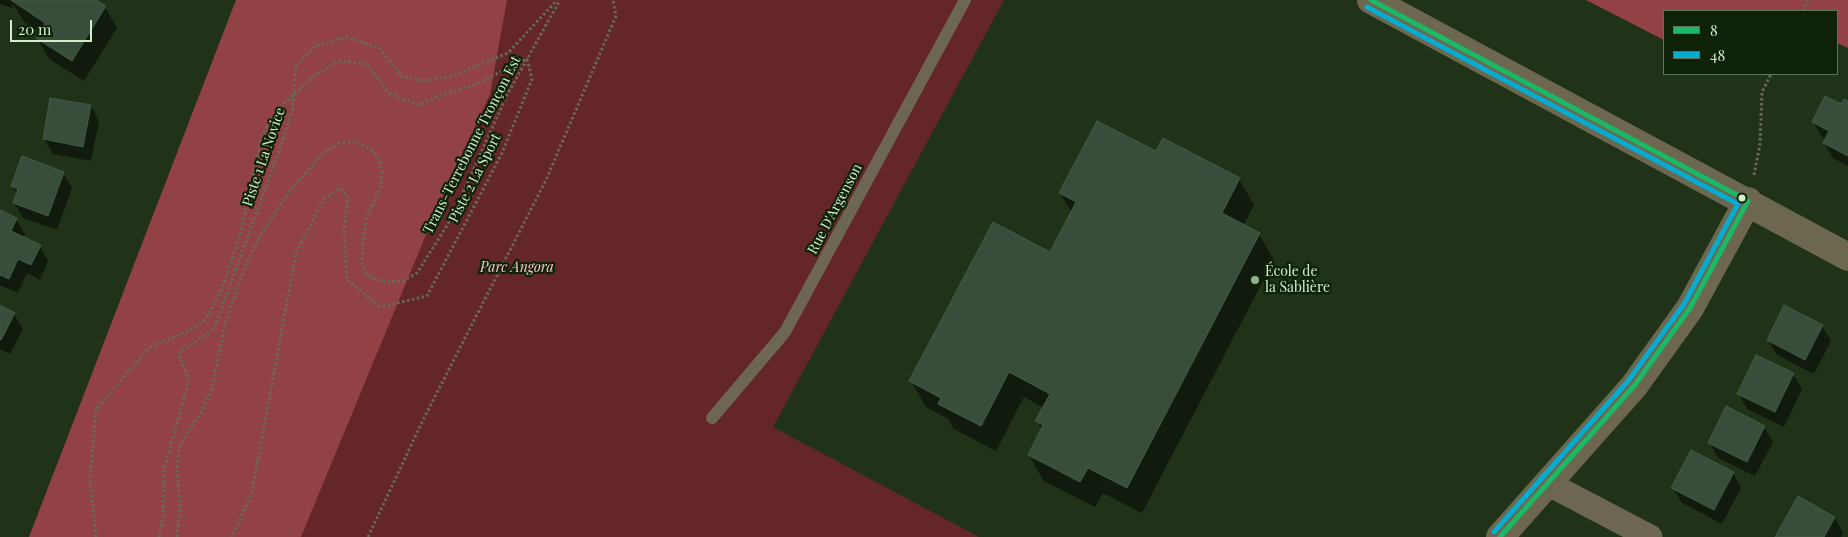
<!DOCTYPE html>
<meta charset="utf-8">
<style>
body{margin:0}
#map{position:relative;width:1848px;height:537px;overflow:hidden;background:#203319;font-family:"Playfair Display",serif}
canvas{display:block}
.legend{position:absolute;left:1663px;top:10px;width:175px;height:65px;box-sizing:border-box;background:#0e2208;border:1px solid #5d7456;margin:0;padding:6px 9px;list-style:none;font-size:15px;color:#d4eecc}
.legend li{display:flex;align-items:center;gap:10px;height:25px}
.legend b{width:25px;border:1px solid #5d7456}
.scale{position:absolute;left:10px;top:20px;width:82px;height:22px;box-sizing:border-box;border:2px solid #d4eecc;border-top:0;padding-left:6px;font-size:15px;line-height:18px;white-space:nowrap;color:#d4eecc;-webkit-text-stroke:4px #0e2208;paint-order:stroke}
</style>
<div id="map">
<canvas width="1848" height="537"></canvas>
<ul class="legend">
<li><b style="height:6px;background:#1ab867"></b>8</li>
<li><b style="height:6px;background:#06acd0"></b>48</li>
</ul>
<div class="scale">20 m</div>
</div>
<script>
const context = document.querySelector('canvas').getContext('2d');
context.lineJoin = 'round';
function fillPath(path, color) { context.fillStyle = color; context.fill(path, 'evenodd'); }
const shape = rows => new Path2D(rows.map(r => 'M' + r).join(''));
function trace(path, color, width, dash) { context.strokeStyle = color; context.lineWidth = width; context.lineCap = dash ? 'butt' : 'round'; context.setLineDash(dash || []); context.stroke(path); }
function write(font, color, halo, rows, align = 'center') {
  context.font = font + ' "Playfair Display",serif'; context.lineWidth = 4.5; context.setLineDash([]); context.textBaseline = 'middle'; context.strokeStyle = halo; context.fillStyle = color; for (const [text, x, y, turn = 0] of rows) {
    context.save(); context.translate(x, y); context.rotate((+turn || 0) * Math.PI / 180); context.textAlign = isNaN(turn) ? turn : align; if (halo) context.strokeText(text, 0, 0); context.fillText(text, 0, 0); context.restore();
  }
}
fillPath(shape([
 [236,0,1004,0,773,427,979,537,29,537]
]), '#642629');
fillPath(shape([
 [236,0,507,0,490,94,430,225,301,537,29,537],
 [1586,0,1848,0,1848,48,1837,43,1837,11,1664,11,1664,40]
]), '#924244');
fillPath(shape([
 [0,0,94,0,105,7,117,28,84,81,49,59,37,38,41,32,24,22,13,4,12,8,0,4],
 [1848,103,1848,166,1833,158,1824,143,1826,139,1822,137,1813,122],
 [91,106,99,121,91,161,53,154,44,139],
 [1157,153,1239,179,1254,205,1243,226,1259,234,1274,260,1142,513,1103,493,1095,507,1044,481,1029,455,1042,430,1037,421,1044,408,1024,397,996,451,954,429,948,419,926,407,911,381,1051,253,1072,213,1060,193],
 [63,173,72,188,57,230,23,218,14,203,17,194,13,186],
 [0,212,16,219,25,234,23,238,40,246,48,261,40,280,27,273,18,293,0,285],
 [0,307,14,314,23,329,10,354,0,349],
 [1822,326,1831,341,1814,374,1777,355,1768,340],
 [1793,374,1802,389,1784,427,1747,409,1739,394],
 [1764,427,1773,442,1755,476,1718,458,1710,443],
 [1733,473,1741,488,1722,524,1682,503,1673,488],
 [1798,498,1835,518,1843,533,1841,537,1777,537]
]), '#0007');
const building = shape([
 [11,0,96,0,106,6,72,61,36,38,45,23,11,0],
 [1825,96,1841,104,1844,99,1848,101,1848,156,1823,143,1829,131,1812,122,1825,96],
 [50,98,91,105,83,147,43,139,50,98],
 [1097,121,1156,151,1163,138,1240,178,1222,213,1260,233,1127,488,1088,468,1080,482,1028,455,1043,425,1035,421,1050,394,1009,372,981,426,938,404,941,398,909,381,993,222,1050,252,1076,202,1059,193,1097,121],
 [22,156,64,172,48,216,13,203,18,189,11,186,22,156],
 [0,210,17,218,11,231,41,245,31,265,18,259,9,279,0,275,0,210],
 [0,305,15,313,1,340,0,339,0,305],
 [1784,305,1823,325,1805,360,1767,340,1784,305],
 [1756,355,1794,373,1775,412,1737,394,1756,355],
 [1726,406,1765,426,1747,462,1708,443,1726,406],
 [1691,450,1734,472,1714,510,1671,488,1691,450],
 [1798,496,1835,517,1824,537,1775,537,1798,496]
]);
fillPath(building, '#384d3a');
trace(building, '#425b47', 1);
trace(shape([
 [1803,11,1808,0],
 [1754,175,1760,144,1762,92,1771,74],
 [96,537,90,480,96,409,150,347,189,331,206,319,220,294,239,239,263,133,280,107,313,77,339,61,367,64,389,93,419,105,450,92,472,86,527,59,532,79,502,153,427,296,380,307,347,280,344,231,348,197,339,188,324,199,296,253,252,492,232,537],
 [159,537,163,517,164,470,189,380,178,353,214,329,282,143,293,108,295,67,315,46,347,37,379,48,401,76,423,81,452,76,508,53,557,0],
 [177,537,180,505,177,471,179,449,186,434,201,413,211,392,225,324,246,264,264,229,286,196,323,153,340,143,354,142,371,149,378,157,382,170,381,186,367,216,363,238,362,263,366,273,375,279,387,282,403,281,417,273,451,219,507,95,560,0],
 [368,537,423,420,546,180,616,16,613,0]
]), '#686956', 3, [2.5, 2.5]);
trace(shape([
 [712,418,785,332,965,0]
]), '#6d6652', 12);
trace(shape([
 [1547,483,1650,537]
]), '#6d6652', 25);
trace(shape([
 [1371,0,1848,257],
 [1500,537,1634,386,1690,308,1748,201]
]), '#6c674e', 28);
trace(shape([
 [1371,0,1748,201,1690,308,1634,386,1500,537]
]), '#1ab867', 5);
trace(shape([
 [1367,7,1738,204,1684,304,1628,381,1494,532]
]), '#06acd0', 5);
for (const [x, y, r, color] of [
 [1742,198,4.5,"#d4eecc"],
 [1255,280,5,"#95ad8d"]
]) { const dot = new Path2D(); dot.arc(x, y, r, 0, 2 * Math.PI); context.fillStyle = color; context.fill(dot); trace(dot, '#0e2208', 2); }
write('14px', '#d4eecc', '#0e2208', [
 ["Trans-Terrebonne Tronçon Est",472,145,-63],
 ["Piste 1 La Novice",264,157,-71],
 ["Piste 2 La Sport",475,178,-63],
 ["Rue D'Argenson",835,209,-62]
]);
write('italic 14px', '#fdc6c6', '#0e2208', [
 ["Parc Angora",517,268]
]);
write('14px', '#d4eecc', '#0e2208', [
 ["École de",1265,272],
 ["la Sablière",1265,288]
], 'left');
</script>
